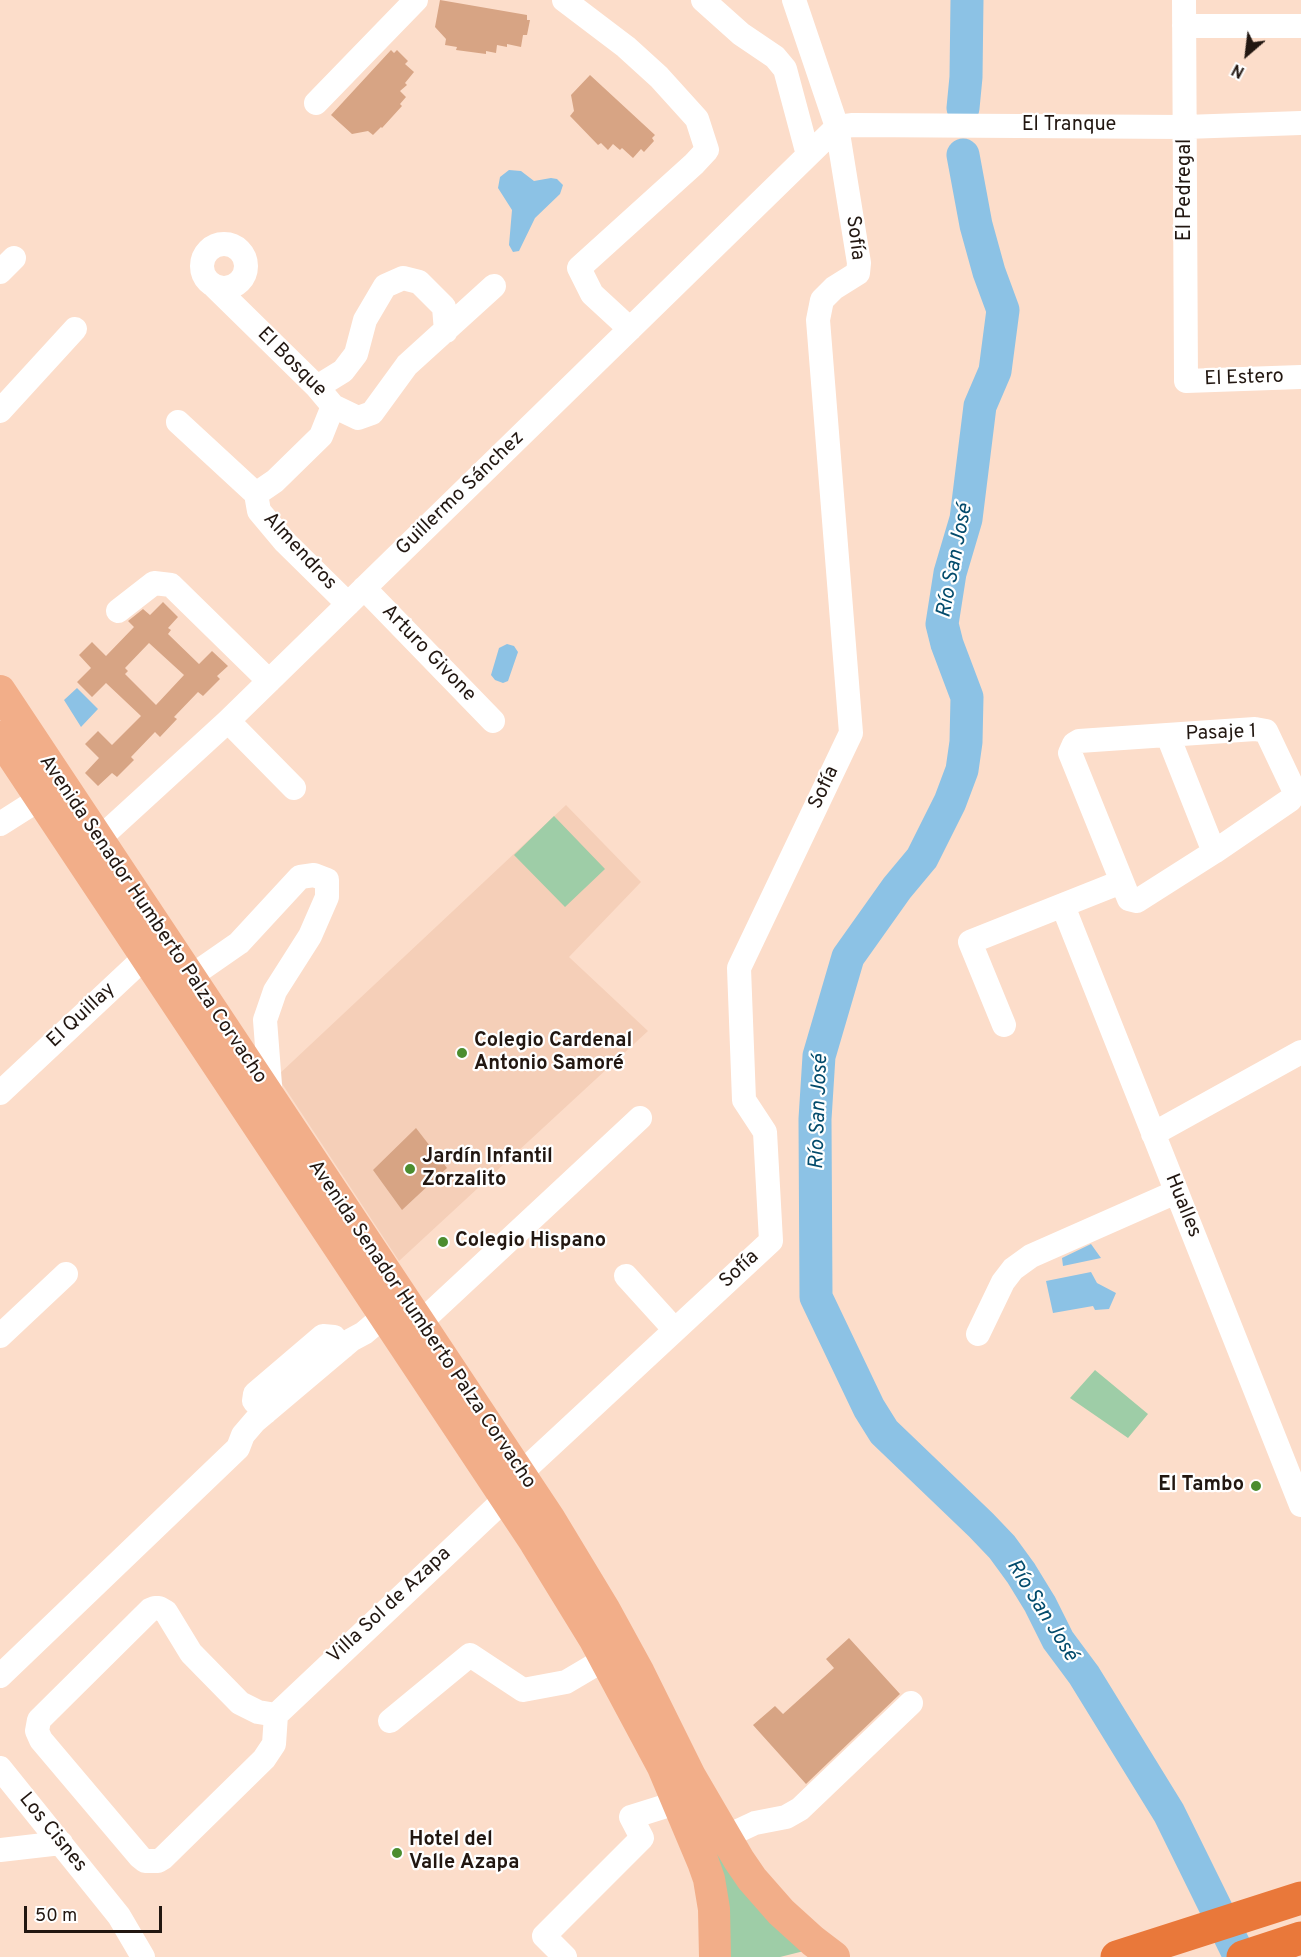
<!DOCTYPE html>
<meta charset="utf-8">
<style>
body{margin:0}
#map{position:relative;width:1301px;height:1957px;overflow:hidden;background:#fcddca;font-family:Overpass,sans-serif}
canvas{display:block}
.north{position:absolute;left:1217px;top:24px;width:60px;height:60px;-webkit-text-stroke:4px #fff;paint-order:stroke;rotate:208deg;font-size:16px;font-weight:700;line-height:24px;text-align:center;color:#221711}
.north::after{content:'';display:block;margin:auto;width:21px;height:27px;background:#221711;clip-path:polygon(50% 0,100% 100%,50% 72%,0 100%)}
.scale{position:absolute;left:24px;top:1906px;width:138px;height:27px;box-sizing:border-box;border:3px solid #221711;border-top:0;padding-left:8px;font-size:18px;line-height:21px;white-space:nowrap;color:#221711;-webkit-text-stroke:4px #fff;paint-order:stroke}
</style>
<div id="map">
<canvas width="1301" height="1957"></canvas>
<div class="north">N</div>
<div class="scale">50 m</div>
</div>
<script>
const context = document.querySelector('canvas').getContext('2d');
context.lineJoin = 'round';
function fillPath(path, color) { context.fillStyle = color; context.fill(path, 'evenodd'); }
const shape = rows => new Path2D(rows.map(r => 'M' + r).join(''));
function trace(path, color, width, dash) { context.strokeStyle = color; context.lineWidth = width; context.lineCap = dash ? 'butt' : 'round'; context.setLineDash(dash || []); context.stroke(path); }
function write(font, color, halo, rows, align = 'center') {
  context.font = font + ' Overpass,sans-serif'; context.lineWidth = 4.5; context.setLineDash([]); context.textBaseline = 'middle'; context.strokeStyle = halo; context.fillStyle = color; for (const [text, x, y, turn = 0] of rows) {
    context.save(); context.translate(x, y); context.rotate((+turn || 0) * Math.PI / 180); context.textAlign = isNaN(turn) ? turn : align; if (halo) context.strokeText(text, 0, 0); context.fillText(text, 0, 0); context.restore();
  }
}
fillPath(shape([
 [566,805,641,882,569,957,648,1031,399,1261,277,1076]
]), '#f5cfb8');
fillPath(shape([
 [554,816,605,869,565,907,514,855],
 [1095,1370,1148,1414,1128,1438,1070,1398],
 [716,1851,804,1951,780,1957,729,1957,726,1907]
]), '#9ecda7');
fillPath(shape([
 [509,170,521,171,534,181,551,178,557,179,563,185,560,194,535,218,519,251,513,252,509,245,512,210,498,188,500,177],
 [507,644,514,646,518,652,508,681,503,683,495,680,491,675,499,648],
 [77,688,98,709,81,727,64,700],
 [1091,1244,1101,1258,1063,1266,1062,1258],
 [1091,1272,1097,1283,1116,1293,1109,1309,1095,1310,1093,1306,1053,1313,1046,1281]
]), '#8cc2e5');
trace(shape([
 [963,108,966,77,967,0],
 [963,155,976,225,989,272,1003,310,995,371,980,406,966,519,950,573,942,624,947,644,967,697,966,742,962,770,950,802,922,858,897,888,848,957,819,1056,815,1119,816,1297,869,1408,884,1432,981,1525,1002,1547,1021,1573,1040,1604,1058,1640,1084,1675,1169,1813,1240,1957]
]), '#8cc2e5', 33);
fillPath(shape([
 [440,0,527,15,527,20,530,20,527,35,523,35,521,47,507,44,507,47,497,45,496,53,486,51,486,54,456,50,457,47,445,45,446,39,435,27],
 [391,50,394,53,397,50,408,61,405,64,414,72,405,83,407,85,400,91,406,97,400,104,402,106,382,128,381,127,373,135,368,131,352,134,331,115],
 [590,75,655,135,652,138,654,141,644,152,641,149,633,158,622,148,620,150,613,144,608,150,601,143,598,145,570,116,574,111,571,95],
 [163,602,178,617,168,628,171,630,168,634,199,664,212,651,228,666,217,676,220,679,203,696,198,692,174,717,177,719,160,737,155,732,131,757,134,760,117,777,112,773,98,786,85,773,99,758,85,744,98,731,112,745,141,716,106,683,92,697,77,682,91,668,79,655,92,642,106,656,134,627,128,621,143,609,150,615],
 [149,643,184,675,156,705,125,674,128,671,125,668],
 [416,1128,447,1168,402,1210,373,1170],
 [849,1638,900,1694,806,1784,753,1725,775,1706,783,1714,834,1668,826,1659]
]), '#d7a484');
trace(shape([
 [564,0,626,47,659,77,697,119,707,150,694,164,579,268,592,294,630,329],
 [703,0,741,34,775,57,785,69,808,155],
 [1184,0,1186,381,1301,377],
 [1184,26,1301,26],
 [316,103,416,0],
 [837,127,853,125,1185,127,1301,123],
 '202 266a22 22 0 1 1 44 0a22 22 0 1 1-44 0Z',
 [0,272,14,258],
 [215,287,317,387,333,406,321,436,275,481,256,494],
 [317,387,343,371,356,354,365,320,385,286,403,278,419,282,444,307,446,331],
 [333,406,358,418,372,413,407,365,494,286],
 [0,411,75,329],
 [178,422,256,494,259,511,285,542,348,604],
 [364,588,493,721],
 [118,611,154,583,171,585,269,681],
 [228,721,294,788],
 [1255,729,1266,731,1294,790,1293,796,1290,800,1214,852,1137,901,1129,899,1070,753,1074,744,1079,741,1255,729],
 [1168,736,1214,852],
 [0,824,41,798],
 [87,850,228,721,837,127],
 [1063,906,1301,1505],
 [190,977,239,943,300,877,314,875,327,880,327,897,310,936,275,991,265,1020,271,1098],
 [1004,1025,970,942,1121,882],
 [0,1093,158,945],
 [1153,1134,1301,1052],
 [626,1276,675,1330],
 [420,1323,640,1118],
 [978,1334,1003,1282,1013,1269,1031,1256,1176,1192],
 [0,1336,66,1274],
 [265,1413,254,1401,255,1394,323,1336,334,1337,343,1347],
 [520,1474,771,1241,765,1132,744,1100,739,968,851,733,818,320,822,300,834,288,858,273,859,263,837,127,794,0],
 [0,1676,238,1448,243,1435,255,1421,351,1340,364,1333,384,1316],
 [276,1715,258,1712,240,1703,191,1653,166,1612,159,1608,155,1608,150,1610,44,1715,39,1720,37,1731,41,1740,140,1857,145,1861,158,1861,163,1858,264,1759,274,1744,276,1715,505,1499],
 [390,1721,470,1655,523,1690,566,1682,605,1659],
 [0,1768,119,1916,143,1957],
 [725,1837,755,1823,786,1817,800,1809,911,1703],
 [0,1850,61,1843],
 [565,1957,544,1936,642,1838,631,1817,679,1802]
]), '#fff', 24);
trace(shape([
 [0,691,549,1518,604,1609,639,1673,690,1776,739,1860,752,1879,781,1912,813,1941,834,1957],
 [0,737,535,1542,594,1638,663,1767,703,1862,709,1879,714,1909,715,1957]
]), '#f2ae89', 32);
trace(shape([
 [1117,1957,1301,1898],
 [1243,1957,1301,1938]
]), '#e9783a', 33);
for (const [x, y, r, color] of [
 [462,1053,6,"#4c8d2f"],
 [410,1169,6,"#4c8d2f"],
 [443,1242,6,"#4c8d2f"],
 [1256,1486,6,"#4c8d2f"],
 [397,1853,6,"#4c8d2f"]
]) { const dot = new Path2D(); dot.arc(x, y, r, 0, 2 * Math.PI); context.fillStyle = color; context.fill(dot); trace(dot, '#fff', 2); }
write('20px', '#221711', '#fff', [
 ["El Tranque",1069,126],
 ["El Pedregal",1186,190,-90],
 ["Sofía",854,238,83],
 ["El Bosque",291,363,45],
 ["El Estero",1244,379,-2],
 ["Guillermo Sánchez",461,494,-44],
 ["Almendros",299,552,47],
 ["Arturo Givone",428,654,46],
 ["Pasaje 1",1221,734,-2],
 ["Sofía",825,788,-65],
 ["Avenida Senador Humberto Palza Corvacho",152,920,56],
 ["El Quillay",82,1016,-43],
 ["Hualles",1182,1206,68],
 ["Sofía",740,1270,-43],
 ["Avenida Senador Humberto Palza Corvacho",421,1325,56],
 ["Villa Sol de Azapa",390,1606,-43],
 ["Los Cisnes",52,1833,51]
]);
write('bold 20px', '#221711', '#fff', [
 ["Colegio Cardenal",474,1042],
 ["Antonio Samoré",474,1065],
 ["Jardín Infantil",422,1158],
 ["Zorzalito",422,1181],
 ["Colegio Hispano",455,1242],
 ["El Tambo",1244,1486,"right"],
 ["Hotel del",409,1841],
 ["Valle Azapa",409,1864]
], 'left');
write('italic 21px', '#034b6c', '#fff', [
 ["Río San José",956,561,-79],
 ["Río San José",820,1112,-88],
 ["Río San José",1041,1611,58]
]);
</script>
